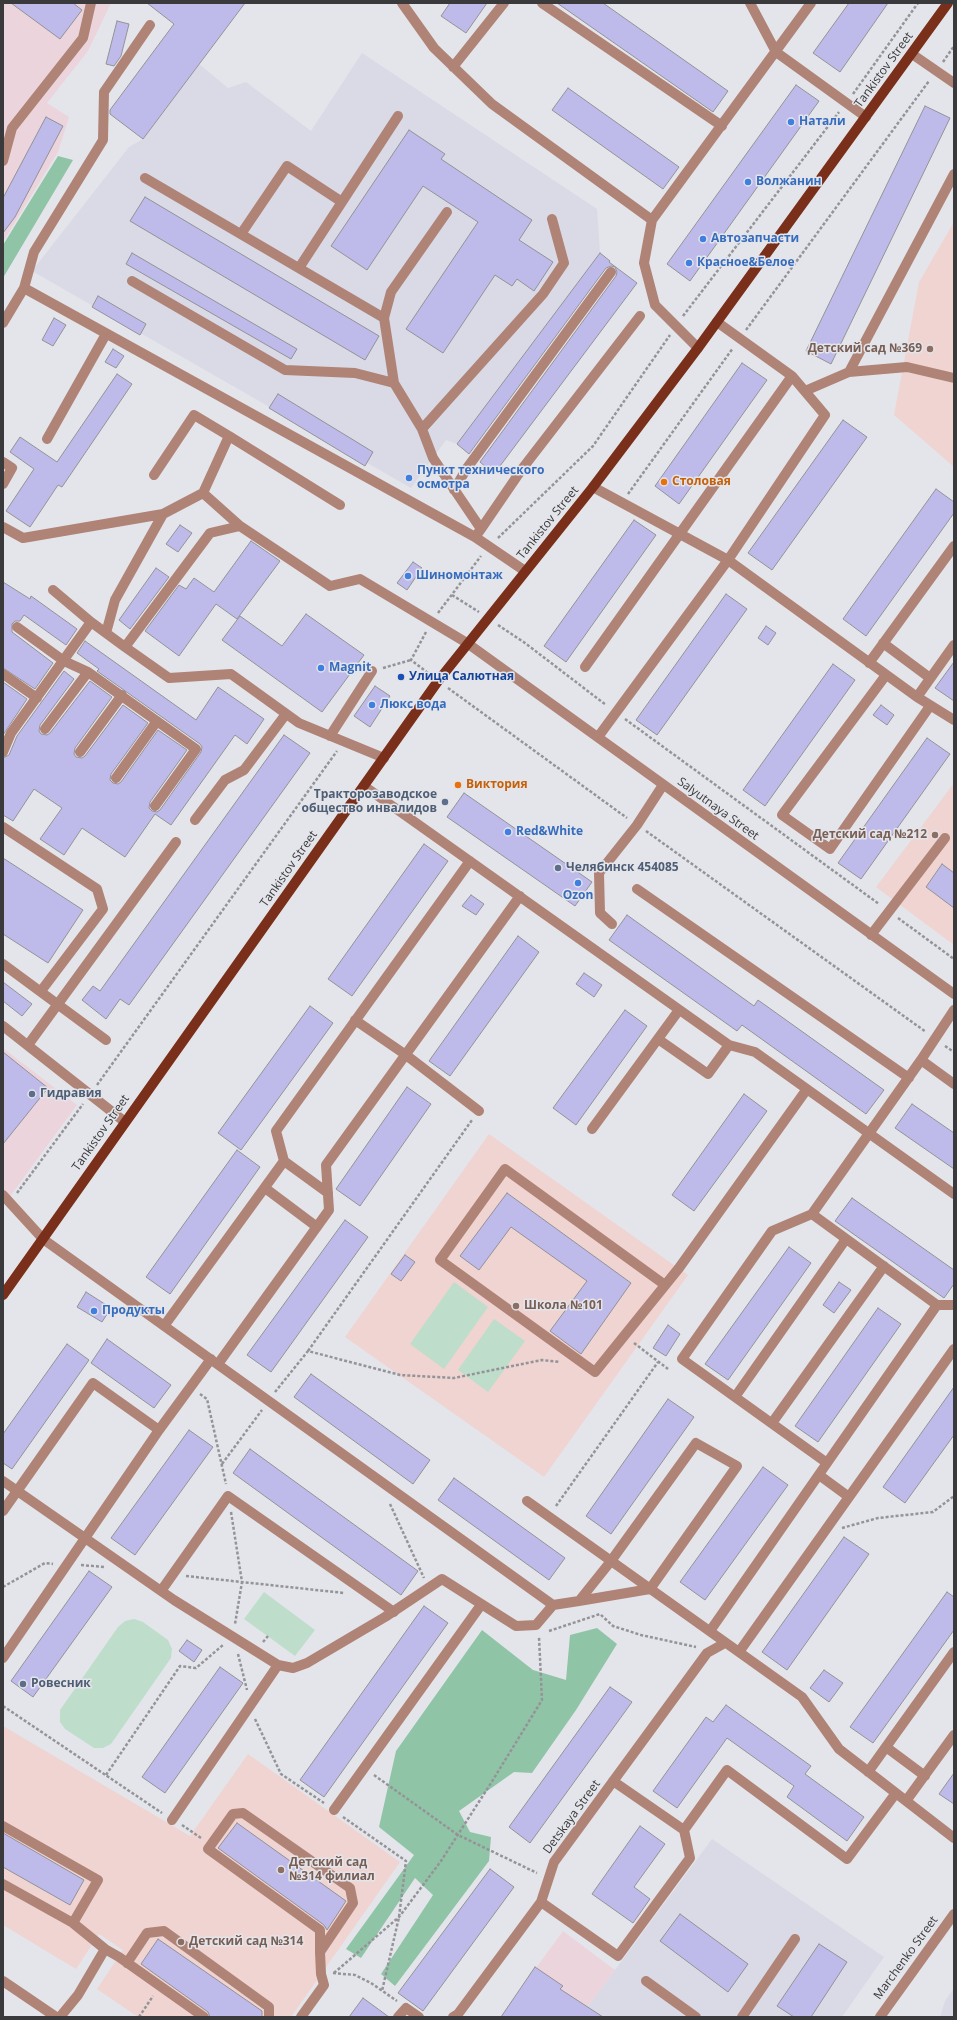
<!DOCTYPE html>
<meta charset="utf-8">
<style>
body{margin:0}
#map{position:relative;width:957px;height:2020px;overflow:hidden;background:#e4e5ea;font-family:"Open Sans",sans-serif}
canvas{display:block}
.frame{position:absolute;inset:0;border:4px solid #3a3a3c;pointer-events:none}
</style>
<div id="map">
<canvas width="957" height="2020"></canvas>
<div class="frame"></div>
</div>
<script>
const context = document.querySelector('canvas').getContext('2d');
context.lineJoin = 'round';
function fillPath(path, color) { context.fillStyle = color; context.fill(path, 'evenodd'); }
const shape = rows => new Path2D(rows.map(r => 'M' + r).join(''));
function trace(path, color, width, dash) { context.strokeStyle = color; context.lineWidth = width; context.lineCap = dash ? 'butt' : 'round'; context.setLineDash(dash || []); context.stroke(path); }
function write(font, color, halo, rows, align = 'center') {
  context.font = font + ' "Open Sans",sans-serif'; context.lineWidth = 3; context.setLineDash([]); context.textBaseline = 'middle'; context.strokeStyle = halo; context.fillStyle = color; for (const [text, x, y, turn = 0] of rows) {
    context.save(); context.translate(x, y); context.rotate((+turn || 0) * Math.PI / 180); context.textAlign = isNaN(turn) ? turn : align; if (halo) context.strokeText(text, 0, 0); context.fillText(text, 0, 0); context.restore();
  }
}
fillPath(shape([
 [362,53,597,209,600,253,457,444,446,440,411,488,32,271,129,147,143,139,199,64,228,88,246,82,311,131],
 [712,1839,884,1957,842,2017,580,2017],
 [954,1988,954,2017,940,2017,945,2001]
]), '#d9dae6');
fillPath(shape([
 [3,3,111,3,88,51,47,103,69,117,58,152,3,242],
 [3,1048,77,1105,3,1206],
 [563,1931,615,1970,580,2017,500,2017]
]), '#ecd4dd');
fillPath(shape([
 [954,222,954,467,894,415,919,282],
 [954,783,954,945,876,887],
 [489,1134,688,1275,544,1477,345,1337],
 [3,1726,190,1836,248,1754,400,1862,291,2017,138,2017,97,1989,123,1950,99,1934,76,1969,3,1925]
]), '#efd4d1');
fillPath(shape([
 [454,1282,488,1307,444,1369,410,1344],
 [494,1319,525,1341,488,1392,458,1370],
 [264,1592,315,1630,295,1656,244,1619],
 [134,1619,143,1622,168,1640,172,1649,171,1658,111,1744,103,1748,94,1748,65,1729,60,1722,60,1710,118,1627,125,1621]
]), '#bedecb');
fillPath(shape([
 [58,156,73,160,3,278,3,245],
 [597,1628,617,1644,576,1710,532,1773,514,1772,459,1811,470,1832,491,1837,489,1861,395,1986,381,1974,433,1895,415,1878,361,1958,346,1949,414,1855,379,1827,396,1751,482,1630,533,1670,566,1680,570,1635]
]), '#90c4a7');
const building = shape([
 [11,3,73,3,82,10,60,39,11,3],
 [147,3,245,3,143,139,110,114,110,110,174,24,147,3],
 [450,3,487,3,466,33,441,16,450,3],
 [557,3,603,3,728,91,713,112,557,3],
 [849,3,888,3,840,72,813,53,849,3],
 [117,21,129,24,121,56,114,66,106,64,117,21],
 [796,85,819,101,690,281,667,264,796,85],
 [568,88,679,167,663,189,552,110,568,88],
 [925,106,950,118,831,364,806,351,925,106],
 [46,117,63,126,15,217,3,233,3,198,46,117],
 [409,130,445,154,441,159,532,220,519,240,553,262,534,291,517,279,512,286,495,275,443,353,406,329,478,222,423,186,367,270,331,246,409,130],
 [145,197,379,336,365,360,130,221,145,197],
 [132,253,297,349,291,359,126,264,132,253],
 [600,253,610,261,609,262,637,283,494,474,480,462,616,276,617,272,615,267,611,266,606,268,469,454,457,444,600,253],
 [98,296,146,324,140,335,92,307,98,296],
 [54,318,66,325,53,346,42,340,54,318],
 [113,349,124,356,116,368,105,362,113,349],
 [742,363,767,380,679,504,655,486,742,363],
 [117,374,132,384,62,487,58,485,30,527,6,511,34,469,10,452,20,437,57,462,117,374],
 [278,394,373,452,365,466,269,408,278,394],
 [843,420,867,437,772,570,748,553,843,420],
 [936,489,954,502,954,513,866,636,843,619,936,489],
 [634,520,656,535,566,662,544,646,634,520],
 [180,525,192,533,178,552,166,544,180,525],
 [251,541,280,561,237,619,216,604,179,656,145,631,179,585,186,589,194,578,214,592,251,541],
 [413,562,422,568,407,590,397,583,413,562],
 [156,568,169,577,130,629,119,620,156,568],
 [3,582,30,599,31,596,77,629,66,645,24,615,20,621,15,621,12,624,12,632,53,663,35,689,3,668,3,582],
 [726,594,747,609,657,735,636,720,726,594],
 [306,614,364,655,322,712,222,640,240,616,282,646,306,614],
 [766,626,776,633,768,645,758,638,766,626],
 [85,641,196,720,218,687,264,719,247,744,235,735,171,825,155,814,125,857,82,828,64,855,40,839,62,808,34,789,13,821,3,815,3,758,9,755,17,736,64,671,74,679,40,725,39,731,41,734,47,735,50,733,90,681,112,697,75,748,74,754,76,757,82,758,85,756,123,705,148,723,111,774,110,780,113,783,118,784,121,782,158,730,187,750,150,802,149,808,152,811,157,812,160,810,201,752,202,747,200,744,97,671,99,669,77,653,85,641],
 [954,662,954,701,935,688,954,662],
 [833,664,855,680,765,806,743,790,833,664],
 [3,682,27,699,3,735,3,682],
 [375,686,390,696,370,727,354,716,375,686],
 [881,705,894,715,887,725,873,715,881,705],
 [284,735,310,753,129,1005,120,999,106,1019,82,1000,93,986,100,991,284,735],
 [927,738,950,754,861,879,838,863,927,738],
 [464,793,592,882,575,906,447,817,464,793],
 [424,844,448,861,352,996,328,979,424,844],
 [3,858,83,910,48,963,3,934,3,858],
 [942,864,954,873,954,908,926,887,942,864],
 [471,895,484,904,476,915,462,906,471,895],
 [627,915,754,1006,758,1000,884,1090,866,1114,742,1025,737,1031,609,940,627,915],
 [518,936,539,952,450,1076,429,1061,518,936],
 [584,973,602,985,594,997,576,984,584,973],
 [3,982,32,1004,22,1016,3,1001,3,982],
 [310,1006,333,1023,241,1150,218,1133,310,1006],
 [625,1010,647,1026,576,1125,553,1108,625,1010],
 [3,1052,48,1088,3,1144,3,1052],
 [407,1087,431,1104,360,1206,336,1189,407,1087],
 [744,1094,767,1111,694,1211,672,1195,744,1094],
 [912,1104,954,1133,954,1169,895,1128,912,1104],
 [237,1150,260,1167,170,1294,146,1277,237,1150],
 [507,1193,631,1283,581,1354,550,1331,587,1281,511,1227,479,1270,460,1256,507,1193],
 [852,1198,954,1270,954,1284,944,1298,835,1221,852,1198],
 [345,1220,368,1237,271,1372,247,1355,345,1220],
 [789,1247,811,1263,728,1380,705,1364,789,1247],
 [405,1255,415,1262,401,1281,391,1274,405,1255],
 [839,1282,851,1290,834,1313,823,1305,839,1282],
 [86,1292,111,1308,102,1322,77,1307,86,1292],
 [878,1308,901,1324,818,1442,795,1426,878,1308],
 [668,1325,680,1334,666,1356,653,1348,668,1325],
 [107,1339,171,1385,154,1408,91,1363,107,1339],
 [67,1344,89,1360,12,1469,3,1463,3,1434,67,1344],
 [311,1374,430,1460,413,1484,294,1397,311,1374],
 [954,1387,954,1435,905,1503,883,1487,954,1387],
 [668,1399,694,1417,611,1534,586,1516,668,1399],
 [189,1430,213,1447,135,1555,111,1538,189,1430],
 [250,1449,418,1571,401,1595,233,1473,250,1449],
 [763,1467,788,1485,705,1600,680,1582,763,1467],
 [454,1478,565,1558,549,1580,438,1500,454,1478],
 [844,1537,869,1554,787,1670,762,1652,844,1537],
 [89,1571,112,1587,33,1697,11,1681,89,1571],
 [947,1592,954,1597,954,1630,873,1743,850,1727,947,1592],
 [424,1606,448,1623,324,1797,300,1780,424,1606],
 [187,1640,202,1650,194,1662,179,1651,187,1640],
 [220,1667,243,1683,165,1793,142,1777,220,1667],
 [824,1670,843,1683,829,1702,810,1688,824,1670],
 [610,1687,632,1702,530,1843,509,1827,610,1687],
 [726,1705,811,1766,805,1774,864,1817,847,1841,787,1797,794,1786,727,1738,677,1808,653,1791,706,1717,713,1722,726,1705],
 [954,1773,954,1804,939,1794,954,1773],
 [237,1823,346,1901,327,1930,324,1925,218,1848,237,1823],
 [640,1826,665,1844,634,1887,650,1899,633,1923,592,1894,640,1826],
 [3,1833,84,1880,70,1905,3,1867,3,1833],
 [490,1869,514,1887,423,2011,398,1993,490,1869],
 [680,1914,748,1964,728,1992,660,1941,680,1914],
 [158,1939,262,2011,262,2017,210,2017,208,2012,141,1964,158,1939],
 [819,1944,847,1962,811,2017,794,2017,777,2006,819,1944],
 [535,1967,563,1986,560,1989,603,2017,501,2017,535,1967],
 [363,1998,389,2017,349,2017,363,1998]
]);
fillPath(building, '#bebaea');
trace(building, '#939297', 1);
trace(shape([
 [943,62,954,46],
 [853,94,918,3],
 [683,316,839,112],
 [746,330,929,81],
 [628,494,733,348],
 [498,538,593,446,670,335],
 [452,595,479,612],
 [438,613,481,556],
 [498,625,525,643,606,705],
 [426,632,411,660,428,673],
 [383,668,411,660],
 [448,688,627,818],
 [625,719,879,904],
 [646,831,926,1032],
 [898,918,954,959],
 [945,1046,954,1052],
 [97,1085,337,751],
 [17,1193,83,1104],
 [634,1343,668,1369],
 [308,1351,472,1120],
 [275,1392,308,1351,400,1375,454,1378,542,1360,560,1362],
 [200,1394,207,1399,226,1484],
 [222,1464,262,1410],
 [390,1504,424,1578],
 [556,1506,658,1362],
 [231,1512,242,1582,235,1624],
 [842,1528,878,1518,933,1512,954,1496],
 [81,1565,104,1567],
 [186,1576,344,1593],
 [3,1587,45,1563,53,1564],
 [549,1631,600,1614,613,1626,641,1635,696,1647],
 [263,1642,268,1636],
 [238,1654,247,1690],
 [3,1706,162,1813],
 [255,1719,281,1774,324,1803],
 [106,1775,180,1666,196,1668,223,1645],
 [374,1775,458,1835,537,1873],
 [343,1817,406,1861,399,1917,382,1991],
 [182,1825,201,1838],
 [333,1973,355,1975,371,1983,397,2001],
 [334,1973,399,1917,441,1861,491,1783,542,1700,539,1637],
 [139,2017,153,1996]
]), '#949498', 2.5, [3, 2]);
trace(shape([
 [402,3,434,48,492,104,652,220],
 [542,3,722,126],
 [750,3,776,52,866,117],
 [150,25,104,92,103,140,34,252,24,288,475,537,525,571],
 [912,54,954,83],
 [453,67,504,3],
 [3,161,12,128,83,38,91,3],
 [145,178,384,318,394,383,422,429,433,458,481,529,475,537],
 [241,234,287,166,342,202],
 [299,268,398,116],
 [132,281,285,370,355,373,394,383],
 [384,318,391,292,447,212],
 [3,323,24,288],
 [698,348,655,305,644,263,652,220,811,3],
 [849,372,907,367,954,378],
 [805,391,849,372,954,174],
 [422,429,543,294,564,263,552,219],
 [47,439,106,334],
 [3,462,12,468,3,484],
 [154,475,194,415,229,436],
 [593,487,728,560,917,697,954,720],
 [454,490,467,468,611,272],
 [240,526,203,493,229,436,340,505],
 [3,527,23,538,163,514],
 [481,529,522,469,640,316],
 [53,590,91,622],
 [17,627,64,661,88,672,196,749,155,806],
 [106,633,115,600,163,514,203,493],
 [883,643,930,678],
 [125,647,169,678,231,674,299,723,384,758],
 [869,663,954,546],
 [585,667,792,376],
 [3,674,37,698],
 [886,675,782,815,830,849,930,706],
 [917,697,954,645],
 [45,729,88,672],
 [330,736,372,671],
 [598,737,728,560,825,415,792,376,717,322],
 [3,752,11,733,91,622,125,647,210,533,240,526,330,586,360,579,467,643,954,994],
 [80,752,122,695],
 [116,778,157,721],
 [364,786,729,1045,755,1052,954,1194],
 [195,820,225,780,244,770,286,714],
 [3,827,97,889,103,909,41,991],
 [637,889,909,1078],
 [612,924,600,913,599,873,637,825,663,785],
 [871,935,945,838],
 [3,964,106,1040],
 [355,1020,406,1055,479,1111],
 [3,1026,125,1122],
 [658,1039,708,1074,729,1045],
 [28,1045,176,842],
 [921,1060,954,1084],
 [592,1129,679,1010],
 [284,1161,328,1193],
 [265,1188,317,1227],
 [3,1195,43,1239,553,1605],
 [812,1214,937,1305,954,1305],
 [665,1285,505,1169,440,1260,595,1372,679,1268,807,1089],
 [164,1326,284,1161,276,1131,470,861],
 [218,1364,329,1210,326,1165,520,896],
 [735,1397,846,1239],
 [772,1423,884,1266],
 [827,1463,682,1359,772,1231,812,1214,921,1060,954,1010],
 [819,1475,849,1497],
 [3,1481,174,1600,278,1665,293,1668,307,1663,385,1617,442,1579,516,1626,536,1625,553,1605,579,1601,650,1589,737,1466,696,1443,611,1561,579,1601],
 [527,1501,802,1697,839,1749,954,1838],
 [3,1511,93,1383,159,1430],
 [161,1591,228,1496,394,1612],
 [710,1631,937,1305],
 [739,1652,954,1349],
 [3,1658,159,1430,211,1359],
 [886,1747,925,1776],
 [868,1772,954,1652],
 [613,1781,684,1830],
 [906,1801,954,1735],
 [334,1810,481,1605],
 [172,1820,278,1665],
 [3,1826,98,1880,73,1923],
 [3,1884,73,1923,105,1949,78,1995,60,2017],
 [541,1902,618,1956,690,1858,684,1830,727,1770,847,1859,896,1793],
 [105,1949,119,1957,204,2017],
 [127,1963,147,1933,164,1931,269,2007,269,2017],
 [3,1981,56,2017],
 [646,1981,696,2017],
 [301,2017,324,1985,321,1974,320,1952,320,1930,208,1849,233,1814,243,1813,350,1888,353,1903,320,1952],
 [398,2017,406,2008,419,2017],
 [453,2017,458,2014,541,1902,554,1862,707,1653,725,1643],
 [742,2017,795,1939],
 [880,2017,954,1914]
]), '#af8376', 10);
trace(shape([
 [3,1295,438,681,593,487,698,348,948,3]
]), '#792f19', 10);
for (const [x, y, r, color] of [
 [791,122,4,"#3f7fe0"],
 [748,182,4,"#3f7fe0"],
 [703,239,4,"#3f7fe0"],
 [689,263,4,"#3f7fe0"],
 [930,349,4,"#8d6e63"],
 [409,478,4,"#3f7fe0"],
 [664,482,4,"#e8710a"],
 [408,576,4,"#3f7fe0"],
 [321,668,4,"#3f7fe0"],
 [401,677,4,"#1a4fb4"],
 [372,705,4,"#3f7fe0"],
 [458,785,4,"#e8710a"],
 [445,802,4,"#5c6f8a"],
 [508,832,4,"#3f7fe0"],
 [935,835,4,"#8d6e63"],
 [558,868,4,"#5c6f8a"],
 [578,883,4,"#3f7fe0"],
 [32,1094,4,"#5c6f8a"],
 [516,1306,4,"#8d6e63"],
 [94,1311,4,"#3f7fe0"],
 [23,1684,4,"#5c6f8a"],
 [281,1870,4,"#8d6e63"],
 [181,1942,4,"#8d6e63"]
]) { const dot = new Path2D(); dot.arc(x, y, r, 0, 2 * Math.PI); context.fillStyle = color; context.fill(dot); trace(dot, '#e4e5ea', 1.5); }
write('12px', '#3a3a3c', '#e4e5ea', [
 ["Tankistov Street",884,70,-54],
 ["Tankistov Street",548,523,-51],
 ["Salyutnaya Street",718,809,36],
 ["Tankistov Street",289,869,-55],
 ["Tankistov Street",101,1133,-55],
 ["Detskaya Street",572,1817,-54],
 ["Marchenko Street",906,1958,-54]
]);
write('bold 12px', '#366cbe', '#e4e5ea', [
 ["Натали",799,122],
 ["Волжанин",756,182],
 ["Автозапчасти",711,239],
 ["Красное&Белое",697,263],
 ["Пункт технического",417,471],
 ["осмотра",417,485],
 ["Шиномонтаж",416,576],
 ["Magnit",329,668],
 ["Люкс вода",380,705],
 ["Red&White",516,832],
 ["Ozon",578,896,"center"],
 ["Продукты",102,1311]
], 'left');
write('bold 12px', '#785e54', '#e4e5ea', [
 ["Детский сад №369",922,349,"right"],
 ["Детский сад №212",927,835,"right"],
 ["Школа №101",524,1306],
 ["Детский сад",289,1863],
 ["№314 филиал",289,1877],
 ["Детский сад №314",189,1942]
], 'left');
write('bold 12px', '#c56008', '#e4e5ea', [
 ["Столовая",672,482],
 ["Виктория",466,785]
], 'left');
write('bold 12px', '#164399', '#e4e5ea', [
 ["Улица Салютная",409,677]
], 'left');
write('bold 12px', '#4e5e75', '#e4e5ea', [
 ["Тракторозаводское",437,795,"right"],
 ["общество инвалидов",437,809,"right"],
 ["Челябинск 454085",566,868],
 ["Гидравия",40,1094],
 ["Ровесник",31,1684]
], 'left');
</script>
